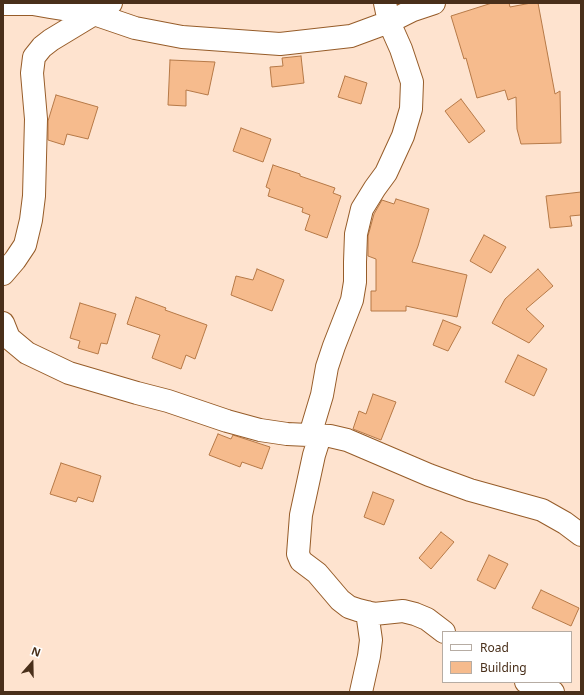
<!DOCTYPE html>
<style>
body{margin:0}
#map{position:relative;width:584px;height:695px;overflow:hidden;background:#fee3cf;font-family:"Noto Sans",sans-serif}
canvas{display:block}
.frame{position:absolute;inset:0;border:4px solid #492f1a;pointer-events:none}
.legend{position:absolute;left:442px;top:631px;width:130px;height:52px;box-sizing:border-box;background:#fff;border:1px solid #b6aca3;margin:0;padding:5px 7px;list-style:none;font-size:12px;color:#492f1a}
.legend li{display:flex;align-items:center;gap:8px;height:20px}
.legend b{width:20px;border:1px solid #b6aca3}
.north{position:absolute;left:12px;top:643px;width:40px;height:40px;-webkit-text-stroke:3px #fff;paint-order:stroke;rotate:20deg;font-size:11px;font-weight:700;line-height:16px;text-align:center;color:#492f1a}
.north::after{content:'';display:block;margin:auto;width:14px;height:18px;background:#492f1a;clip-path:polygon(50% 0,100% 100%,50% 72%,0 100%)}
</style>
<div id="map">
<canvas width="584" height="695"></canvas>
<div class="frame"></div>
<ul class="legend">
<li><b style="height:5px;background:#fff"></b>Road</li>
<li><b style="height:11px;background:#f6bb8d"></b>Building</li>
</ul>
<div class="north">N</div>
</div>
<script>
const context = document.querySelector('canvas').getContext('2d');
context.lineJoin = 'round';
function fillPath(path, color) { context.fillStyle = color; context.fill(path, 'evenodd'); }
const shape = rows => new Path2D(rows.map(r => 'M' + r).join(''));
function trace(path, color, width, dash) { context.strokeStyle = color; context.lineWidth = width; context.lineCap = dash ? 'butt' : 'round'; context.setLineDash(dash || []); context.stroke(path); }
const building = shape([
 [492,3,509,3,510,7,531,3,538,3,555,94,560,91,561,143,521,144,517,129,516,97,508,100,505,90,477,98,466,58,464,59,451,16,492,3],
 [301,56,304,83,272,87,270,67,283,66,282,58,301,56],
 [170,60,215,62,208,95,186,90,186,106,168,105,170,60],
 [345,76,367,83,361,104,338,97,345,76],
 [56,95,98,107,88,139,67,134,64,145,48,140,48,121,56,95],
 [461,99,485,131,469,143,445,111,461,99],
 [241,128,271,139,263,162,233,151,241,128],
 [273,165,300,174,300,176,335,188,333,193,341,196,327,238,305,230,310,215,302,212,303,208,268,196,270,189,266,187,273,165],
 [581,192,581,215,570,216,572,226,550,228,546,196,581,192],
 [396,199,429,209,418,246,412,262,467,275,457,317,406,306,406,311,371,311,371,291,376,291,376,259,368,256,368,236,374,214,382,200,394,204,396,199],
 [484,235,506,247,491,273,470,261,484,235],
 [257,269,284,280,272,311,231,295,236,276,253,280,257,269],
 [538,269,553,286,526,309,544,326,529,343,492,323,505,299,538,269],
 [136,297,166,308,165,310,207,325,195,359,186,355,181,369,152,358,160,335,127,324,136,297],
 [80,303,116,314,107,344,101,343,98,354,78,348,80,341,70,338,80,303],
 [443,320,461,327,448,351,433,345,443,320],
 [518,355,547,369,534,396,505,382,518,355],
 [373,394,396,402,381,440,353,429,359,411,366,414,373,394],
 [218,434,231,439,233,435,270,447,262,469,242,462,240,467,209,455,218,434],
 [61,463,101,476,93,502,78,497,76,502,50,494,61,463],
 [373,492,394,500,384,525,364,517,373,492],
 [441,532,454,542,431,569,419,558,441,532],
 [489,555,508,564,495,589,477,580,489,555],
 [541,590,579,608,571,626,532,608,541,590]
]);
fillPath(building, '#f6bb8d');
trace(building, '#b67947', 1);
const minor = shape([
 [3,4,33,4,50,7,94,14,135,28,182,37,280,44,351,36,389,22,413,10,434,3],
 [3,274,15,260,25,245,31,220,34,196,36,119,32,73,34,57,42,47,51,40,94,14,111,3],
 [3,323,9,338,27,353,69,373,137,393,168,401,227,421,260,430,287,434,330,436,347,440,429,475,470,490,542,510,565,523,581,535],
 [310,435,322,395,327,367,334,346,352,300,355,282,355,262,356,234,362,209,375,188,386,173,403,136,411,109,412,82,401,49,389,22,385,3],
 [320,436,314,455,301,515,298,554,301,561,317,573,340,600,349,607,358,610,374,614,403,611,415,614,427,619,444,632],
 [526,682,553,692],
 [361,692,369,656,371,640,367,612]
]);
trace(minor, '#965c29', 24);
trace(minor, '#fff', 22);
</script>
